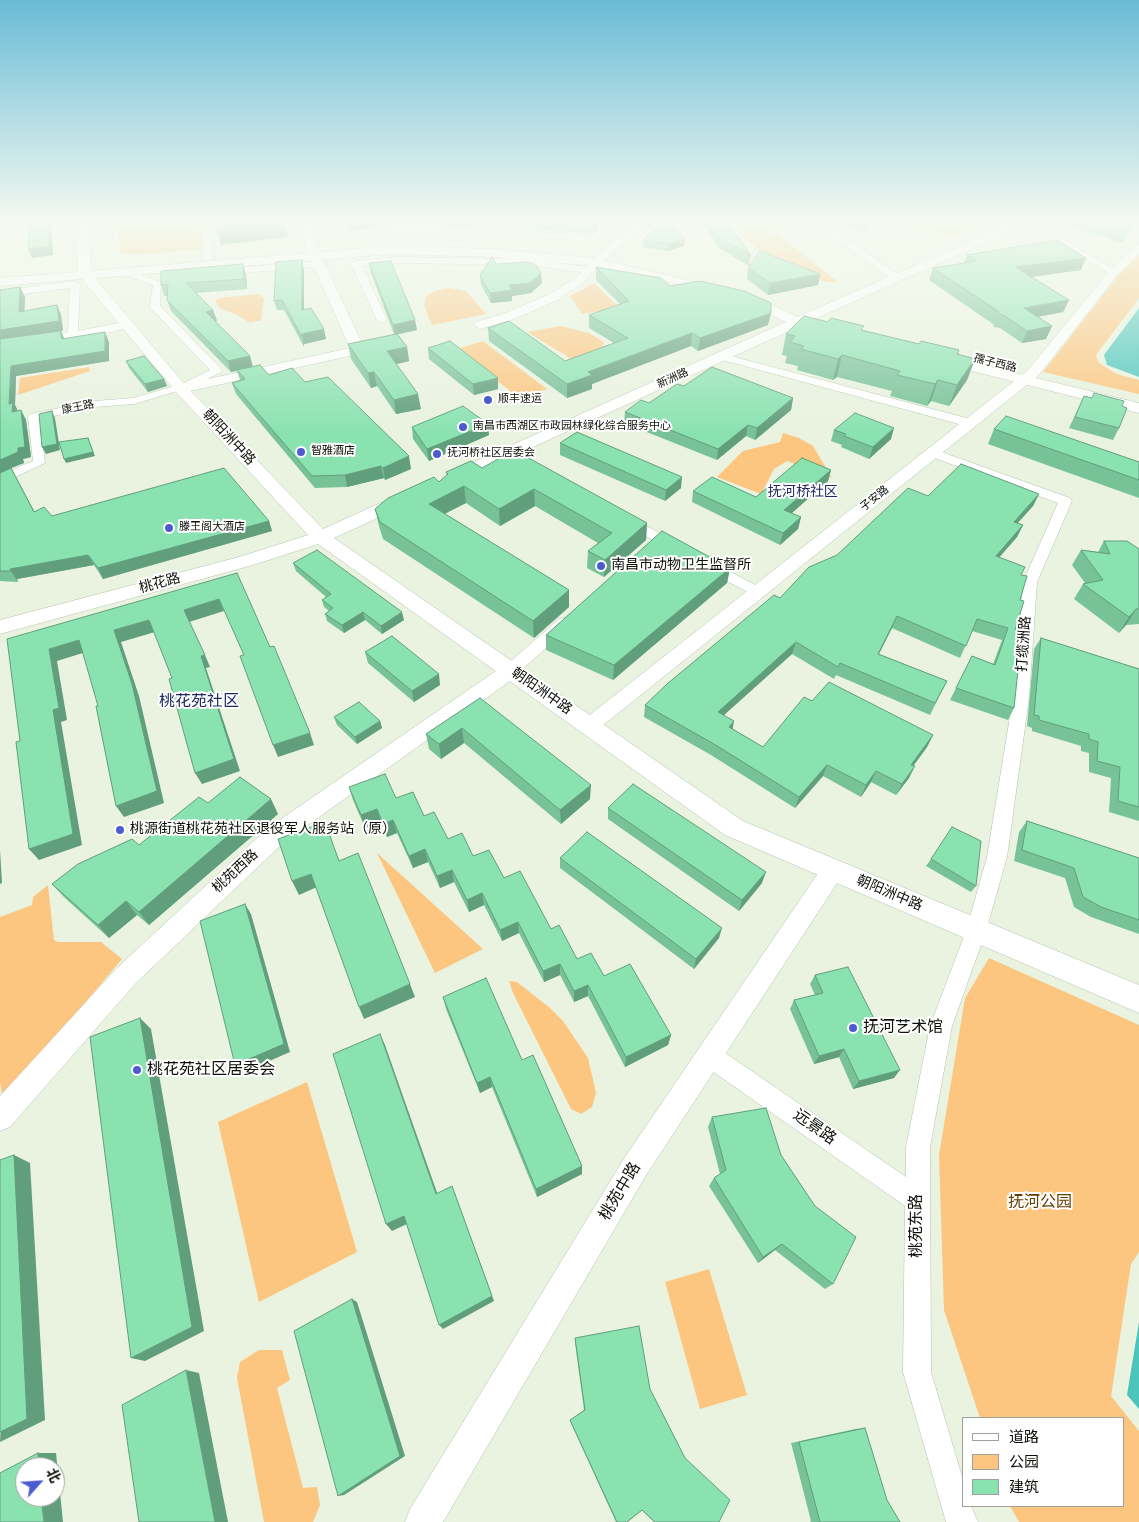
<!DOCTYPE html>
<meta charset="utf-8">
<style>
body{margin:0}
#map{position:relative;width:1139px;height:1522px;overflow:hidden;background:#e9f3df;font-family:"Source Sans 3","Noto Sans SC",sans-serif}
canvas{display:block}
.legend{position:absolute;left:962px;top:1417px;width:162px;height:90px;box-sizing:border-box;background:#fff;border:1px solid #9ea09d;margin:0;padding:6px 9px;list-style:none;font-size:15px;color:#0d110a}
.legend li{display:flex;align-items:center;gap:10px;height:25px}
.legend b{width:25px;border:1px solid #9ea09d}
.north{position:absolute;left:15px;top:1457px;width:50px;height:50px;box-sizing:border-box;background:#fff;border:1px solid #9ea09d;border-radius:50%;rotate:64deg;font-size:14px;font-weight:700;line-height:20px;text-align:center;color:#0d110a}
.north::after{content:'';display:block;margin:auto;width:18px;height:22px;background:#4d5bd1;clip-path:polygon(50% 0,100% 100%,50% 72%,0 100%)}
</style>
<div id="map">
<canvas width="1139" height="1522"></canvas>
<ul class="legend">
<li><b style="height:6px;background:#fff"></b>道路</li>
<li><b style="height:14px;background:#fcc680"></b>公园</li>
<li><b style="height:14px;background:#8be2b1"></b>建筑</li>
</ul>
<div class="north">北</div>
</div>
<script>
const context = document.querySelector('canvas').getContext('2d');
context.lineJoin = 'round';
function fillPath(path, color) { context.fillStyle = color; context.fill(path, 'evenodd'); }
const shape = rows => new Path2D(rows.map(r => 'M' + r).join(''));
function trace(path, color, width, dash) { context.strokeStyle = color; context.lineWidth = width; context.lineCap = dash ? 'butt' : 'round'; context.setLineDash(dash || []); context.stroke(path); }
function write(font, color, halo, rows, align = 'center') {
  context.font = font + ' "Source Sans 3","Noto Sans SC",sans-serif'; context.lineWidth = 4; context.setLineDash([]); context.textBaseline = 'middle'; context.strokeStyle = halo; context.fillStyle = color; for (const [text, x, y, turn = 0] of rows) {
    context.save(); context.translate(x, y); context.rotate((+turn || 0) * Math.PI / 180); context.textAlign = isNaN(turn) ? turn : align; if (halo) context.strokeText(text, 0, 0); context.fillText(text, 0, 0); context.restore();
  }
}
fillPath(shape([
 [118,221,201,221,205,249,134,255,120,252],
 [724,221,761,221,838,282,825,282,780,262,762,252],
 [889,221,947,221,954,228,969,230,952,237],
 [1139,256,1139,298,1096,355,1099,363,1117,374,1139,380,1139,394,1043,372,1120,273],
 [594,283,620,308,582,314,570,296],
 [449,288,466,291,486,314,432,325,424,305,426,297,434,291],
 [258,294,264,298,261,320,250,323,236,314,219,308,215,301,219,298],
 [561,326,589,333,604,342,602,349,580,364,527,332],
 [483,341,547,389,519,398,457,349],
 [89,367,90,371,18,395,20,378],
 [783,433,799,438,813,446,832,478,787,461,774,469,761,494,717,477,743,451,780,442],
 [377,853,483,949,435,973],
 [48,885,54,940,58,942,101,942,122,959,3,1100,0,1082,0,917,32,905,33,897],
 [989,958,1139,1025,1139,1252,1131,1264,1111,1396,1139,1431,1139,1522,1019,1522,1010,1506,1123,1506,1123,1418,980,1418,944,1310,939,1155,965,998],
 [509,981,517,982,550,1008,563,1021,588,1058,596,1093,592,1107,581,1114,571,1109,513,993],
 [307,1082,357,1252,259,1302,218,1122],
 [709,1269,747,1395,700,1409,665,1282],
 [259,1350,282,1350,290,1380,277,1388,303,1488,317,1487,320,1505,313,1522,264,1522,237,1378,240,1362]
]), '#fcc680');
fillPath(shape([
 [1139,308,1139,377,1107,365,1104,355],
 [1139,1322,1139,1409,1127,1395]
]), '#4bc5bb');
const minor = shape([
 [200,221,208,221,213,259,208,262,203,259,200,221],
 [333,221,341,221,346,232,389,228,470,228,592,235,621,221,631,221,606,237,592,241,470,234,389,234,343,238,339,235,333,221],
 [1021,221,1031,221,1119,272,1111,274,1021,221],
 [396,257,529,259,588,267,593,270,588,273,529,265,396,263,362,266,387,320,382,323,377,320,351,264,356,261,396,257],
 [319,261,324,264,322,266,222,275,217,272,222,269,319,261],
 [119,269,125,269,161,282,160,306,223,371,185,391,177,391,134,404,95,407,40,419,45,463,0,484,0,475,33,461,28,417,30,414,95,401,133,398,182,384,210,370,150,307,153,285,119,273,119,269],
 [75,281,80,284,78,331,128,321,132,322,132,326,112,332,0,348,0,342,68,332,70,288,0,297,0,291,75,281],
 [723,354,974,420,976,423,970,427,719,359,718,357,723,354],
 [933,449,1070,498,1072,501,1037,582,1029,698,1007,857,986,931,952,1026,930,1147,931,1372,963,1480,963,1506,971,1506,978,1522,946,1522,903,1372,905,1206,702,1064,699,1056,702,1048,710,1045,718,1048,906,1177,906,1147,930,1026,966,931,987,857,1013,698,1023,582,1058,503,929,456,927,453,929,450,933,449],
 [627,516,681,544,683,547,681,550,671,550,622,523,620,520,627,516],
 [708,560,763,589,765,592,758,597,753,595,703,568,701,565,708,560],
 [564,618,569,619,572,623,569,627,516,675,504,675,502,671,504,667,559,619,564,618]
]);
const tertiary = shape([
 [645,221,657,221,633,236,599,264,586,280,558,300,511,320,480,329,474,325,476,322,503,314,550,294,578,276,591,260,625,232,645,221],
 [810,221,821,221,902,277,900,279,892,279,810,221],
 [1139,245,1139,254,1118,274,1038,376,596,731,589,734,582,731,579,726,582,721,1028,370,1110,270,1135,246,1139,245],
 [313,248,319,251,365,350,363,353,181,393,176,392,174,389,176,386,350,348,307,251,313,248],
 [510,664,517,666,520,671,517,676,284,842,135,984,10,1127,0,1131,0,1096,117,968,268,828,503,666,510,664],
 [833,860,841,863,845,870,841,877,645,1177,443,1522,405,1522,410,1509,625,1157,825,863,833,860]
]);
const secondary = shape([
 [76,221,88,221,91,271,308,253,299,221,311,221,318,252,392,246,495,249,595,258,753,296,797,317,1017,221,1032,221,1030,223,810,321,833,327,835,330,833,333,828,334,798,327,451,484,445,483,442,479,445,475,786,322,743,302,683,285,595,266,495,257,392,254,95,278,186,386,323,529,398,495,404,494,410,495,413,499,410,503,334,538,743,821,1139,985,1139,1013,725,835,318,544,253,565,0,634,0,620,239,557,308,535,176,392,82,279,0,286,0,278,78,272,76,221],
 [941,355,1139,403,1139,413,936,362,934,359,941,355]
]);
trace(minor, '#b7c1ae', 1);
trace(tertiary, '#b7c1ae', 1);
trace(secondary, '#b7c1ae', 1);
fillPath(minor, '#fff');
fillPath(tertiary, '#fff');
fillPath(secondary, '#fff');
fillPath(shape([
 [347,221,378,221,379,227,351,230],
 [440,221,474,221,475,226,441,226],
 [521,221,598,221,598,230,592,233,523,229],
 [700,221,726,221,751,255,749,266,719,248],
 [836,221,870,221,869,227,866,233],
 [1063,221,1139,221,1139,227,1132,222,1123,243,1062,224],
 [685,239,684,246,667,251,643,247,643,240],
 [967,255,1081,270,1031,277,1069,300,1063,312,1038,317,1052,326,1046,339,1022,343,1000,328,994,327,993,324,929,280,933,268,964,263],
 [302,260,304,270,304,309,326,339,304,344,304,347,284,310,277,310,274,301],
 [369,263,415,320,417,330,398,334,407,347,409,361,396,364,421,409,396,414,377,386,371,388,351,359,348,344,394,334,371,273],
 [243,264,246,275,247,289,196,293,213,310,217,321,215,321,253,367,269,375,305,382,411,469,385,480,384,478,347,487,315,488,236,394,232,383,240,380,237,371,231,372,171,311,167,300,168,296,164,296,161,285],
 [496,264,542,283,531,293,512,296,512,301,491,303,481,285,480,275],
 [596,267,670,286,768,325,698,351,691,346,592,384,592,389,567,398,489,341,488,328,565,361,614,343,589,328,589,315,620,304,596,280],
 [748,268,820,274,818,285,768,295,747,279],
 [20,287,25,297,24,311,57,305,61,315,63,331,61,331,64,338,109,342,109,361,16,376,15,405,17,410,21,410,26,420,31,457,23,459,24,463,11,468,34,511,52,516,269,521,272,531,103,579,94,565,17,579,18,582,0,581,0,290],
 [828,322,919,344,959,350,958,354,975,359,967,380,949,406,931,401,927,406,890,396,892,391,837,377,833,380,797,370,798,366,785,363,787,356,782,355,786,334],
 [428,348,498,389,474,395,429,359],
 [126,361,164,379,167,386,148,392,129,368],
 [684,386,793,398,791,410,755,440,746,436,717,460,624,423,625,412,649,403],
 [1084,396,1122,406,1119,428,1113,440,1069,428],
 [412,427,489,435,429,461,413,439],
 [994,429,1139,462,1139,498,988,444],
 [834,430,891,439,869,459,841,447,842,445,831,441],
 [560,443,681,488,665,501,560,455],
 [482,468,647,523,646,540,604,577,587,568,588,551,598,543,535,506,500,526,466,503,445,514,569,590,569,607,534,638,383,539,379,526,375,509,439,482,447,476,446,472],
 [831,470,828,481,791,513,801,517,798,529,780,545,692,502,693,491,756,497],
 [1039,494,1033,506,1018,523,1023,525,1017,537,999,557,1022,575,1020,600,1015,630,1014,708,1008,720,950,700,972,656,993,664,1002,640,972,631,960,658,892,628,879,654,947,681,930,715,836,675,834,679,792,654,724,715,733,729,763,747,812,701,933,735,927,747,913,766,909,778,896,795,871,782,861,797,823,776,795,808,711,755,644,717,645,705,780,598,837,555,928,496],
 [1104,541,1139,549,1139,624,1126,625,1119,633,1074,599,1083,584,1085,583,1072,565,1081,550,1098,552],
 [293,563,404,620,382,634,365,620,344,633,327,621,325,614,329,611,324,607,322,600,326,597,296,571],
 [730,568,727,583,613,680,546,650,546,635],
 [1041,638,1139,669,1139,821,1109,812,1111,778,1089,772,1089,753,1081,751,1081,746,1032,731,1032,728,1027,726,1034,649],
 [365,652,440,685,414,702,368,663],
 [480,698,590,799,561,824,464,743,441,759,429,749,426,734],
 [334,717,380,721,382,728,357,744,337,725],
 [349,787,396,798,424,816,448,839,504,878,551,929,577,959,604,976,671,1035,668,1045,625,1067,588,996,574,1002,560,975,544,982,519,933,502,941,484,905,469,912,454,882,440,888,428,862,413,868,397,833,387,837,381,822,365,828,353,800],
 [608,808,762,883,739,911,608,819],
 [278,814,149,925,137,915,109,938,64,897,52,884,139,845],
 [1027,821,1139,858,1139,934,1091,917,1074,907,1065,878,1014,861,1019,832],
 [560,858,719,938,694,969,560,868],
 [931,859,976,886,971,892,926,866],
 [815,975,894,1078,853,1089,839,1057,814,1064,790,1009,794,1000,815,995,810,984],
 [443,997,522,1060,582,1174,537,1197,492,1087,480,1093,446,1009],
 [712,1117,781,1155,833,1284,825,1289,775,1250,758,1263,709,1186,714,1178,720,1174,708,1127],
 [575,1338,650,1389,685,1458,719,1522,654,1522,642,1510,627,1522,616,1522,570,1421,570,1420,584,1410,575,1342],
 [865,1428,887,1500,900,1522,810,1522,811,1521,791,1443,855,1429]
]), '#78c298');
fillPath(shape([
 [48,221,51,221,53,255,32,258,28,249],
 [284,221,288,237,221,245,216,228],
 [349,221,378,221,379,227,351,230],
 [598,221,598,230,592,233,592,223],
 [869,221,870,221,869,227,866,233],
 [685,239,684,246,667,251,668,244],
 [1086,258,1081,270,1010,280,1015,267],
 [302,260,304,270,304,319,302,310],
 [243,264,246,275,247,289,244,279],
 [541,273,542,283,531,293,512,296,512,301,491,303,490,293],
 [820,274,818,285,768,295,770,283],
 [20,287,25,297,24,321,19,312],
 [1069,300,1063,312,1019,320,1024,308],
 [57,305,61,315,63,331,61,331,65,341,62,339,0,340,0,330],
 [213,310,217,321,210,323,206,312],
 [771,313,768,325,698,351,700,338],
 [415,320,417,330,395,335,393,325],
 [1052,326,1046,339,1022,343,1027,331],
 [324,329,326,339,304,344,304,347,302,334],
 [105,332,109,342,109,361,16,376,15,405,19,413,17,422,9,404,11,366],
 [692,333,691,346,592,384,592,389,567,398,567,384,588,372],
 [407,347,409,361,389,366,387,351],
 [842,355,837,377,833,380,838,359],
 [250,356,253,367,231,372,228,361],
 [975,359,967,380,949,406,957,385],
 [374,372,377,386,371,388,368,373],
 [498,378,498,389,474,395,473,384],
 [164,379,167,386,148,392,145,384],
 [938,380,931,401,927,406,935,384],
 [418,394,421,409,396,414,394,400],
 [793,398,791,410,755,440,757,428],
 [21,410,26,420,31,457,23,459,24,463,11,468,40,522,0,473,0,460,18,448],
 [52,411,55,418,60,450,46,454,42,447],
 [488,424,489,435,429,461,427,449],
 [748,425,746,436,717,460,718,449],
 [894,428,891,439,869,459,873,447],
 [88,438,95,456,66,463,64,459],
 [409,456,411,469,385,480,383,468],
 [381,466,384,478,347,487,345,475],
 [831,470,828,481,782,522,784,510],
 [682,477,681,488,665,501,666,490],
 [464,486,466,503,431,520,429,504],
 [534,489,535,506,500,526,499,509],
 [1039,494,1033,506,1008,533,1014,522],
 [801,517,798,529,780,545,783,533],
 [269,521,272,531,103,579,98,568],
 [647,523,646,540,604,577,605,560],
 [1023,525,1017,537,990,568,996,556],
 [88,555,94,565,17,579,18,582,11,571,10,569],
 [730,568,727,583,613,680,614,665],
 [569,590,569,607,534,638,533,621],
 [219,599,224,611,189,622,184,610],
 [1136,609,1126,625,1119,633,1129,617],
 [363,612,365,620,344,633,342,625],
 [402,612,404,620,382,634,381,626],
 [897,616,892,628,873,665,878,654],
 [149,620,155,632,121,642,139,696,164,803,124,817,116,806,114,630],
 [79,640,86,652,57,661,67,720,61,722,82,845,39,860,29,849,53,710,49,649],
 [796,642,792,654,715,723,718,712],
 [205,655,210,667,206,668,240,771,202,784,195,773,201,656],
 [439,674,440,685,414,702,412,691],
 [380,721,382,728,357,744,355,737],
 [734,721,732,733,729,727],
 [462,728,464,743,441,759,439,744],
 [310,733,314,745,278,757,273,745],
 [933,735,927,747,906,776,911,765],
 [827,765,823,776,795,808,799,797],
 [915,766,909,778,896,795,902,784],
 [876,771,871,782,861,797,866,785],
 [591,785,590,799,561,824,560,810],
 [271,799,278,814,149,925,139,912],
 [377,809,381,822,365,828,361,815],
 [393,820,397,833,387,837,383,824],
 [425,849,428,862,413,868,409,856],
 [0,850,2,883,0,884],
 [452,870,454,882,440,888,437,876],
 [766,872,762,883,739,911,742,900],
 [311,874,317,887,299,895,292,881],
 [482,893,484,905,469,912,467,900],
 [126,901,137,915,109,938,98,925],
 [245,904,251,914,290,1052,242,1073,235,1065],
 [518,922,519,933,502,941,500,930],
 [722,928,719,938,694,969,696,959],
 [560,964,560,975,544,982,543,971],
 [410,984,415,997,364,1019,359,1007],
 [588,985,588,996,574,1002,574,991],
 [140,1018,151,1029,204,1331,145,1361,131,1358],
 [380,1034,385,1045,440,1201,436,1194],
 [671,1035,668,1045,625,1067,626,1057],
 [844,1049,839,1057,814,1064,819,1056],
 [900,1070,894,1078,853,1089,859,1081],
 [490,1077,492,1087,480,1093,477,1083],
 [14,1155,30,1163,45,1420,0,1442],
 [582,1166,582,1174,537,1197,536,1189],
 [452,1186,494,1301,443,1329,439,1325],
 [404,1216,409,1223,392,1231,386,1224],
 [782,1244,775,1250,758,1263,763,1257],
 [352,1299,357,1302,405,1456,344,1495,338,1496],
 [186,1370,199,1373,228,1522,215,1522],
 [38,1453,56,1453,63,1522,44,1522,41,1497,55,1497,55,1467,39,1467]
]), '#619e7c');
const building = shape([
 [29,221,48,221,49,246,28,249,29,221],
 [215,221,283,221,216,228,215,221],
 [547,221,597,221,592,223,547,221],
 [708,221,726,221,751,255,720,238,708,221],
 [1088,221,1133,221,1128,233,1088,221],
 [668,225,685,239,668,244,643,240,656,227,668,225],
 [1057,240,1086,258,1015,267,1069,300,1024,308,1052,326,1027,331,1005,316,999,314,998,311,933,268,977,261,967,255,1057,240],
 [760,251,820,274,770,283,748,268,760,251],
 [492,257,496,264,527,262,535,264,541,273,530,283,509,285,512,290,490,293,480,275,492,257],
 [302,260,302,310,311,308,324,329,302,334,302,337,282,300,274,301,276,262,302,260],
 [391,261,415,320,393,325,369,263,391,261],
 [243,264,244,279,186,283,213,310,206,312,250,356,228,361,167,300,168,285,161,285,161,271,243,264],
 [596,267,661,278,670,286,700,281,744,291,771,303,771,313,700,338,692,333,588,372,592,375,567,384,488,328,509,321,565,361,628,338,589,315,629,301,596,267],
 [20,287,19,312,57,305,59,321,0,330,0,290,20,287],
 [804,316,828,322,831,318,864,326,861,330,919,344,921,341,959,350,957,354,975,359,957,385,938,380,935,384,897,375,900,371,842,355,838,359,801,349,804,346,790,342,795,336,786,334,804,316],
 [60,331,62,339,105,332,105,351,11,366,9,404,13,403,12,412,21,410,25,447,18,448,18,452,0,460,0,339,60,331],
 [397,334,407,347,387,351,418,394,394,400,374,372,368,373,348,344,397,334],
 [450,341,498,378,473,384,428,348,450,341],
 [144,356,164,379,145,384,126,361,144,356],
 [260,365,269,375,292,368,305,382,328,377,409,456,383,468,381,466,345,475,312,476,232,383,245,379,237,370,260,365],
 [712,367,793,398,757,428,748,425,718,449,625,412,641,400,649,403,677,384,684,386,712,367],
 [1094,393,1124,401,1122,406,1127,408,1119,428,1075,417,1084,396,1092,398,1094,393],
 [463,406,488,424,427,449,412,427,463,406],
 [52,411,57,444,42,447,39,414,52,411],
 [855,413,894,428,873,447,844,436,846,434,834,430,855,413],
 [1006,416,1139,462,1139,480,994,429,1006,416],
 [577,432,682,477,666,490,560,443,577,432],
 [88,438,93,452,64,459,59,442,88,438],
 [514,450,647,523,605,560,588,551,612,533,534,489,499,509,464,486,429,504,569,590,533,621,380,522,375,509,388,498,434,477,439,482,448,474,446,472,471,461,482,468,514,450],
 [802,458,831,470,784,510,801,517,783,533,693,491,712,477,756,497,802,458],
 [961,464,1039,494,1014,522,1023,525,996,556,1025,567,1021,575,1027,576,1020,600,1024,601,1015,630,1022,632,1014,708,956,688,972,656,995,665,1008,628,977,619,966,646,897,616,878,654,947,681,935,703,840,663,838,667,796,642,718,712,734,721,729,727,763,747,804,697,812,701,829,682,933,735,911,765,915,766,902,784,876,771,866,785,827,765,799,797,714,744,645,705,667,684,774,595,780,598,809,567,837,555,908,488,928,496,961,464],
 [11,468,34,512,44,507,52,516,224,468,269,521,98,568,88,555,10,569,11,571,0,571,0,473,11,468],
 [662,531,730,568,614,665,546,635,662,531],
 [1104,541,1127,541,1139,549,1139,609,1136,609,1129,617,1083,584,1103,580,1081,550,1110,554,1104,541],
 [317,550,402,612,381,626,363,612,342,625,325,614,333,608,322,600,331,594,293,563,317,550],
 [237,573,270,647,274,646,310,733,273,745,240,656,244,655,219,599,184,610,205,655,201,656,234,759,195,773,169,679,172,678,149,620,114,630,132,684,157,791,116,806,96,706,98,706,79,640,49,649,59,708,53,710,73,834,29,849,16,742,20,741,7,639,237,573],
 [392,636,439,674,412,691,365,652,392,636],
 [1041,638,1139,669,1139,807,1118,801,1120,767,1097,761,1098,742,1089,739,1089,734,1039,720,1039,716,1034,715,1041,638],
 [480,698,591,785,560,810,462,728,439,744,426,734,480,698],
 [359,702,380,721,355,737,334,717,359,702],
 [385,774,396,798,413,792,424,816,434,812,448,839,462,833,473,856,489,850,504,878,520,871,551,929,559,925,577,959,591,953,604,976,630,964,671,1035,626,1057,588,985,574,991,560,964,543,971,518,922,500,930,482,893,467,900,452,870,437,876,425,849,409,856,393,820,383,824,377,809,361,815,349,787,385,774],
 [240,777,271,799,139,912,126,901,98,925,52,884,78,864,132,839,139,845,199,797,208,803,240,777],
 [633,784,766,872,742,900,608,808,633,784],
 [1027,821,1139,858,1139,920,1101,907,1083,897,1074,868,1022,850,1027,821],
 [325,822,339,861,358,853,410,984,359,1007,311,874,292,881,278,839,325,822],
 [952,827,981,841,976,886,931,859,952,827],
 [587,832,722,928,696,959,560,858,587,832],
 [245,904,284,1044,235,1065,200,921,245,904],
 [848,967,900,1070,859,1081,844,1049,819,1056,794,1000,823,993,815,975,848,967],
 [486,978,522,1060,533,1055,582,1166,536,1189,490,1077,477,1083,443,997,486,978],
 [140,1018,192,1327,131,1358,90,1037,140,1018],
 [380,1034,436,1194,452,1186,492,1296,439,1325,404,1216,386,1224,333,1054,380,1034],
 [766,1108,781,1155,815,1206,856,1237,833,1284,782,1244,763,1257,714,1178,726,1170,712,1117,766,1108],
 [14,1155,27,1419,0,1432,0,1160,14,1155],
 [352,1299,400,1456,338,1496,294,1331,352,1299],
 [639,1326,650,1389,685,1458,730,1500,719,1522,655,1522,642,1510,627,1522,617,1522,570,1420,585,1410,575,1338,639,1326],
 [186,1370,215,1522,139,1522,122,1405,186,1370],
 [865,1428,887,1500,900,1522,820,1522,799,1442,865,1428],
 [38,1453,39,1467,25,1467,25,1497,41,1497,44,1522,0,1522,0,1473,38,1453]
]);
fillPath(building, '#8be2b1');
trace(building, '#619e7c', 1);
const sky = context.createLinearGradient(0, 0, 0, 434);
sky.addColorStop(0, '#69bbd6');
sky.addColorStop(0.51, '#f5faf1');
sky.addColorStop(1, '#f5faf100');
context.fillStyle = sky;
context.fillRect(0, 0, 1139, 434);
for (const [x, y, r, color] of [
 [488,400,5,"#4d5bd1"],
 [463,427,5,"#4d5bd1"],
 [301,452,5,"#4d5bd1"],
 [437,454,5,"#4d5bd1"],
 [169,528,5,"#4d5bd1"],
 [601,566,5,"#4d5bd1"],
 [120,830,5,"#4d5bd1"],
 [853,1028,5,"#4d5bd1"],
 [137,1070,5,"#4d5bd1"]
]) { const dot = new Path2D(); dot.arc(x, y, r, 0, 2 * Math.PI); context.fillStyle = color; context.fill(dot); trace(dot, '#fff', 2); }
write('11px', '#0d110a', '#fff', [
 ["孺子西路",995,364,14],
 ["新洲路",673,379,-24],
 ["康王路",78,408,-11],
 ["子安路",875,499,-39]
]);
write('11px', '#0d110a', '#fff', [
 ["顺丰速运",498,400],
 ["南昌市西湖区市政园林绿化综合服务中心",473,427],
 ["智雅酒店",311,452],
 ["抚河桥社区居委会",447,454],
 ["滕王阁大酒店",179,528]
], 'left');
write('14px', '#0d110a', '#fff', [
 ["朝阳洲中路",228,438,47],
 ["桃花路",160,584,-15],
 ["打缆洲路",1025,644,-86],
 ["朝阳洲中路",541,692,35],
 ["桃苑西路",236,872,-43],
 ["朝阳洲中路",889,894,23]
]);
write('14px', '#212961', '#fff', [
 ["抚河桥社区",803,493]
]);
write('14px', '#0d110a', '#fff', [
 ["南昌市动物卫生监督所",611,566],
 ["桃源街道桃花苑社区退役军人服务站（原）",130,830]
], 'left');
write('16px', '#212961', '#fff', [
 ["桃花苑社区",199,702]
]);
write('16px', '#0d110a', '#fff', [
 ["抚河艺术馆",863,1028],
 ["桃花苑社区居委会",147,1070]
], 'left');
write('16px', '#0d110a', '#fff', [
 ["远景路",814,1128,35],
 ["桃苑中路",621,1192,-59],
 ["桃苑东路",917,1226,-90]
]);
write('16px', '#634005', '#fff', [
 ["抚河公园",1040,1203]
]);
</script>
